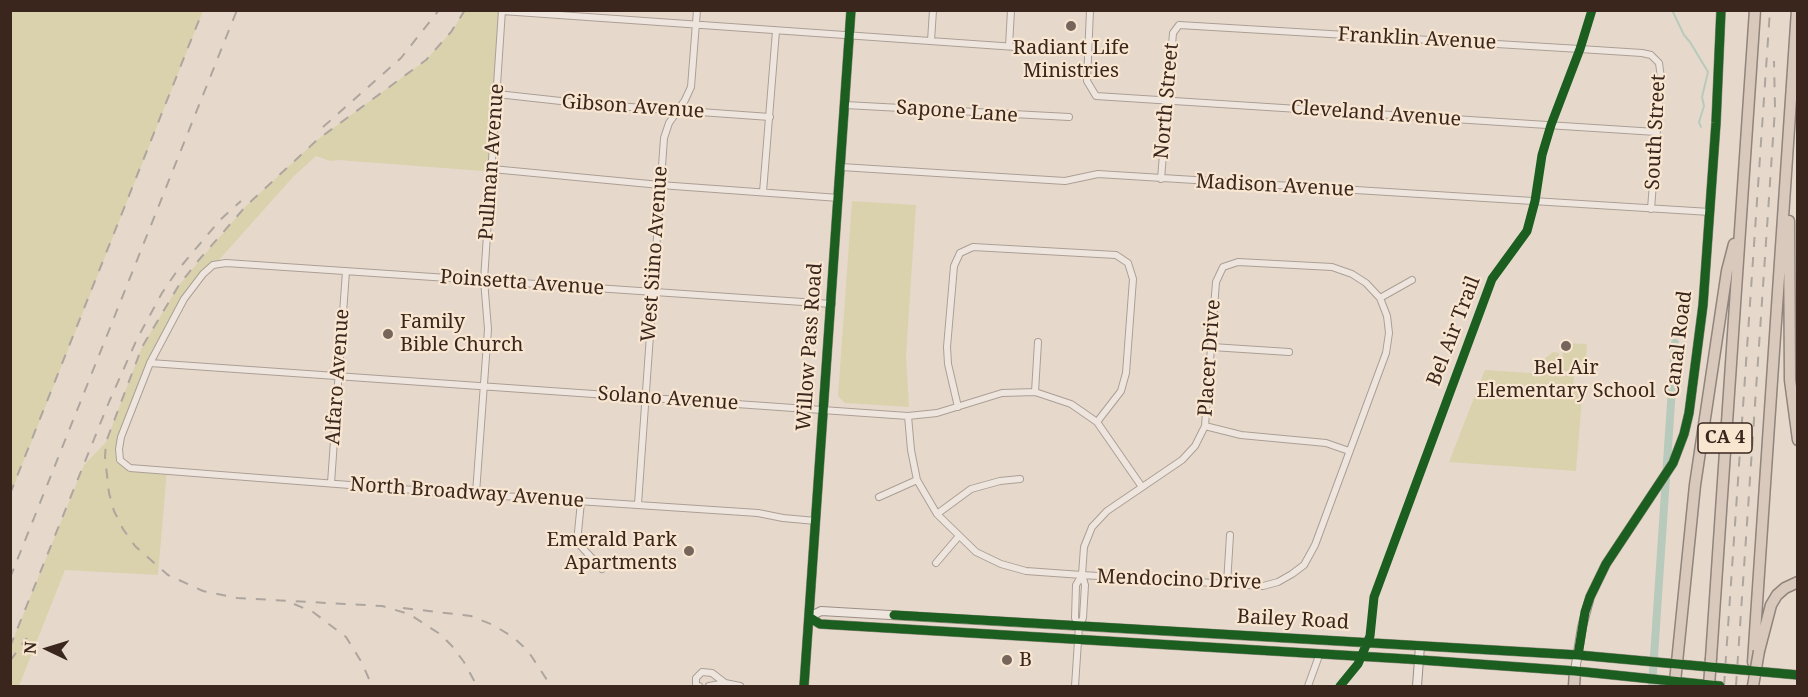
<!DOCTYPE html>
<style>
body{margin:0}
#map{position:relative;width:1808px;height:697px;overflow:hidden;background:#e6d9cc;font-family:"Noto Serif",serif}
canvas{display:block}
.frame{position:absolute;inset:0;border:12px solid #3a261c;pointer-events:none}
.north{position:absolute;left:18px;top:619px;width:60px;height:60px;-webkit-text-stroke:4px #f8e6d1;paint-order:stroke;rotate:274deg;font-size:16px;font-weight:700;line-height:24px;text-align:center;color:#3a261c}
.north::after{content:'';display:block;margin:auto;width:21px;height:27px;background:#3a261c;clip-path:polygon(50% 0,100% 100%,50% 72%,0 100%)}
</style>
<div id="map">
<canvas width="1808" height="697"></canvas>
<div class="frame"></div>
<div class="north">N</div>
</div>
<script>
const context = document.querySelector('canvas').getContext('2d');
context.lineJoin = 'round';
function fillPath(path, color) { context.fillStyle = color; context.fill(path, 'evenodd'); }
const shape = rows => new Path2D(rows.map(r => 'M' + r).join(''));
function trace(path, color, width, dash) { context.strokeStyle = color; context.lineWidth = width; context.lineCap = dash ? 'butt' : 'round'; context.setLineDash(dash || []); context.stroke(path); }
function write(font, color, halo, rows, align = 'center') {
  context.font = font + ' "Noto Serif",serif'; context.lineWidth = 4.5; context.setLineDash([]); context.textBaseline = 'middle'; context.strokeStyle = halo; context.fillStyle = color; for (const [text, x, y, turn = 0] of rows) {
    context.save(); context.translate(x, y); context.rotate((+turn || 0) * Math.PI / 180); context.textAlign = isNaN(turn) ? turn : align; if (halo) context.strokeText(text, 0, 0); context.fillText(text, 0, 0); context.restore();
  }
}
fillPath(shape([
 [11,10,203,11,11,493,10,11],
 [465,11,502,11,492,169,483,171,338,160,330,161,316,156,293,177,184,299,150,363,121,437,120,460,129,467,167,470,158,575,65,570,19,686,11,686,10,647,84,465,106,442,142,347,179,285,246,206,317,140,426,60,451,32],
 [852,201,916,205,906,356,909,407,845,403,838,396],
 [1563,343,1587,344,1585,372,1562,371],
 [1553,352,1559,353,1559,372,1545,371,1542,367,1542,361],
 [1485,370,1574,376,1573,386,1583,386,1576,471,1449,462]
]), '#dad2ad');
trace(shape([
 [1672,10,1684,35,1690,42,1708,72,1702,97,1704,106,1699,122,1701,127]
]), '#b8cabb', 2);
trace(shape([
 [1652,686,1675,343]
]), '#b8cabb', 8);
const street = shape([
 [1090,10,1087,81,1096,96,1656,132],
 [502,11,1087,52],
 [931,41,933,10],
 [1009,46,1011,10],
 [497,94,588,104,770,117],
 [845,105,1069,117],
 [841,167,1065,181,1098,174,1710,212],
 [492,169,660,185,839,198],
 [1161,179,1173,33,1179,25,1580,49,1642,53,1651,55,1659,63,1661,78,1651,209],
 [763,192,776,31],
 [1380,298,1412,280],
 [1212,347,1289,352],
 [150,363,908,416,937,413,1002,393,1035,392,1071,404,1097,422,1142,487],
 [1035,392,1038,342],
 [958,407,948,364,947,347,954,266,960,253,973,247,1116,255,1128,263,1133,279,1126,373,1121,391,1097,422],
 [908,416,911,450,917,480,937,514,976,552,1001,564,1026,571,1082,575,1263,586,1278,582,1292,574,1304,565,1315,545,1386,353,1389,333,1387,316,1380,298,1366,283,1352,274,1332,267,1238,262,1223,267,1216,282,1205,426,1195,446,1182,460,1107,511,1092,527,1084,547,1082,575,1085,585,1083,618,1079,626,1075,686],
 [1205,426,1241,435,1326,443,1349,451],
 [331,483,346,271],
 [476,493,488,329,484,280,502,10],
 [879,497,917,480],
 [581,502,577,542,602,569],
 [638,504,664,138,669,123,685,100,691,87,697,10],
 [937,514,971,489,1000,481,1020,479],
 [816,521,783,518,758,513,427,491,130,468,120,460,119,449,121,437,150,363,184,299,203,274,213,265,226,263,832,304],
 [936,563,959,536],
 [1227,584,1230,535],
 [1079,626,1075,618,1076,585,1082,575],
 [699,686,696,686,696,678,702,672,712,673,725,683,740,686],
 [709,686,725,683],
 [1308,686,1320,653]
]);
const secondary = shape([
 [809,617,821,611,1337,641,1578,655,1798,675],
 [809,617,820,624,1407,659,1575,671,1720,686],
 [1575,671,1582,627,1590,597,1606,564,1673,463,1684,434,1689,413,1703,305,1716,123,1721,10],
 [804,686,851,10],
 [1417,686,1420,646]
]);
const highway = shape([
 [1789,221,1790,380,1798,440],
 [1759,651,1771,605,1777,595,1785,588,1798,582],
 [1711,658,1755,10],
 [1753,662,1797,10],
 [1675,682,1695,485,1727,271,1734,244],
 [1574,686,1575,671]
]);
trace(street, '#ab9f95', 8);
trace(secondary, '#9b8e85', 10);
trace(highway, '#90847c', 13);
trace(street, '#eee6de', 6);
trace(secondary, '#eee6de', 8);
trace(highway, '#d9c9bd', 10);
trace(shape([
 [465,10,451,32,426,60,317,140,246,206,198,261,179,285,142,347,106,442,105,457,109,493,114,511,123,529,135,546,168,575,203,591,237,598,382,606,409,614,440,634,452,646,464,662,477,686],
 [323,127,401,58,439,10],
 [10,494,203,10],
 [10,578,237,10],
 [294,604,313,612,346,637,362,663,372,686],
 [403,608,471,616,493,625,513,637,528,651,551,686],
 [10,647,109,402,137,339,162,293,177,271,220,220,241,201],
 [10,661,27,638],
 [1724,686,1770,10],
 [1736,686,1775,109,1774,61]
]), '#ada59e', 2, [10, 10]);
const highwayBridge = shape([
 [1709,686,1711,658],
 [1753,686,1759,651]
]);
trace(highwayBridge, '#90847c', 13, []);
trace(highwayBridge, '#d9c9bd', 10);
trace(shape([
 [894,615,1578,655,1798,675],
 [809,617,820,624,1407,659,1575,671,1720,686],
 [1578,655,1585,612,1590,597,1606,564,1673,463,1684,434,1689,413,1703,305,1716,123,1721,10],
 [804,686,851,10],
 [1340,686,1358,664,1370,636,1374,597,1492,279,1527,231,1535,201,1542,155,1551,125,1580,49,1592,10]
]), '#1b5e20', 9);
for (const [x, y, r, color] of [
 [1071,26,6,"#76655a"],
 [388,334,6,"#76655a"],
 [1566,346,6,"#76655a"],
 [689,551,6,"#76655a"],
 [1007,660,6,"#76655a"]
]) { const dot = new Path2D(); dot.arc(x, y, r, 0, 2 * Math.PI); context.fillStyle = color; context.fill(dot); trace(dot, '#f8e6d1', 2); }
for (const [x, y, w] of [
 [1725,438,54]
]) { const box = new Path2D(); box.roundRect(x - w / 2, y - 15, w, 30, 4.5); context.fillStyle = '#f8e6d1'; context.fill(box); trace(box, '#3a261c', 1.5); }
write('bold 18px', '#3a261c', null, [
 ["CA 4",1725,438]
]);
write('20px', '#3a261c', '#f8e6d1', [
 ["Franklin Avenue",1417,39,3],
 ["North Street",1167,101,-85],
 ["Gibson Avenue",633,107,4],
 ["Sapone Lane",957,112,4],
 ["Cleveland Avenue",1376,114,4],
 ["South Street",1656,132,-87],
 ["Pullman Avenue",492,162,-86],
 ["Madison Avenue",1275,186,3],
 ["West Siino Avenue",655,254,-86],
 ["Poinsetta Avenue",522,283,4],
 ["Bel Air Trail",1454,331,-69],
 ["Canal Road",1679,344,-83],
 ["Willow Pass Road",810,347,-86],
 ["Placer Drive",1210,358,-86],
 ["Alfaro Avenue",338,377,-86],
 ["Solano Avenue",668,399,4],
 ["North Broadway Avenue",467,493,4],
 ["Mendocino Drive",1179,580,2],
 ["Bailey Road",1293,620,3]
]);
write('20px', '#3a261c', '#f8e6d1', [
 ["Radiant Life",1071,48],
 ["Ministries",1071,71],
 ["Family",400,322,"left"],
 ["Bible Church",400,345,"left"],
 ["Bel Air",1566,368],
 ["Elementary School",1566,391],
 ["Emerald Park",677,540,"right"],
 ["Apartments",677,563,"right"],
 ["B",1019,660,"left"]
]);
</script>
